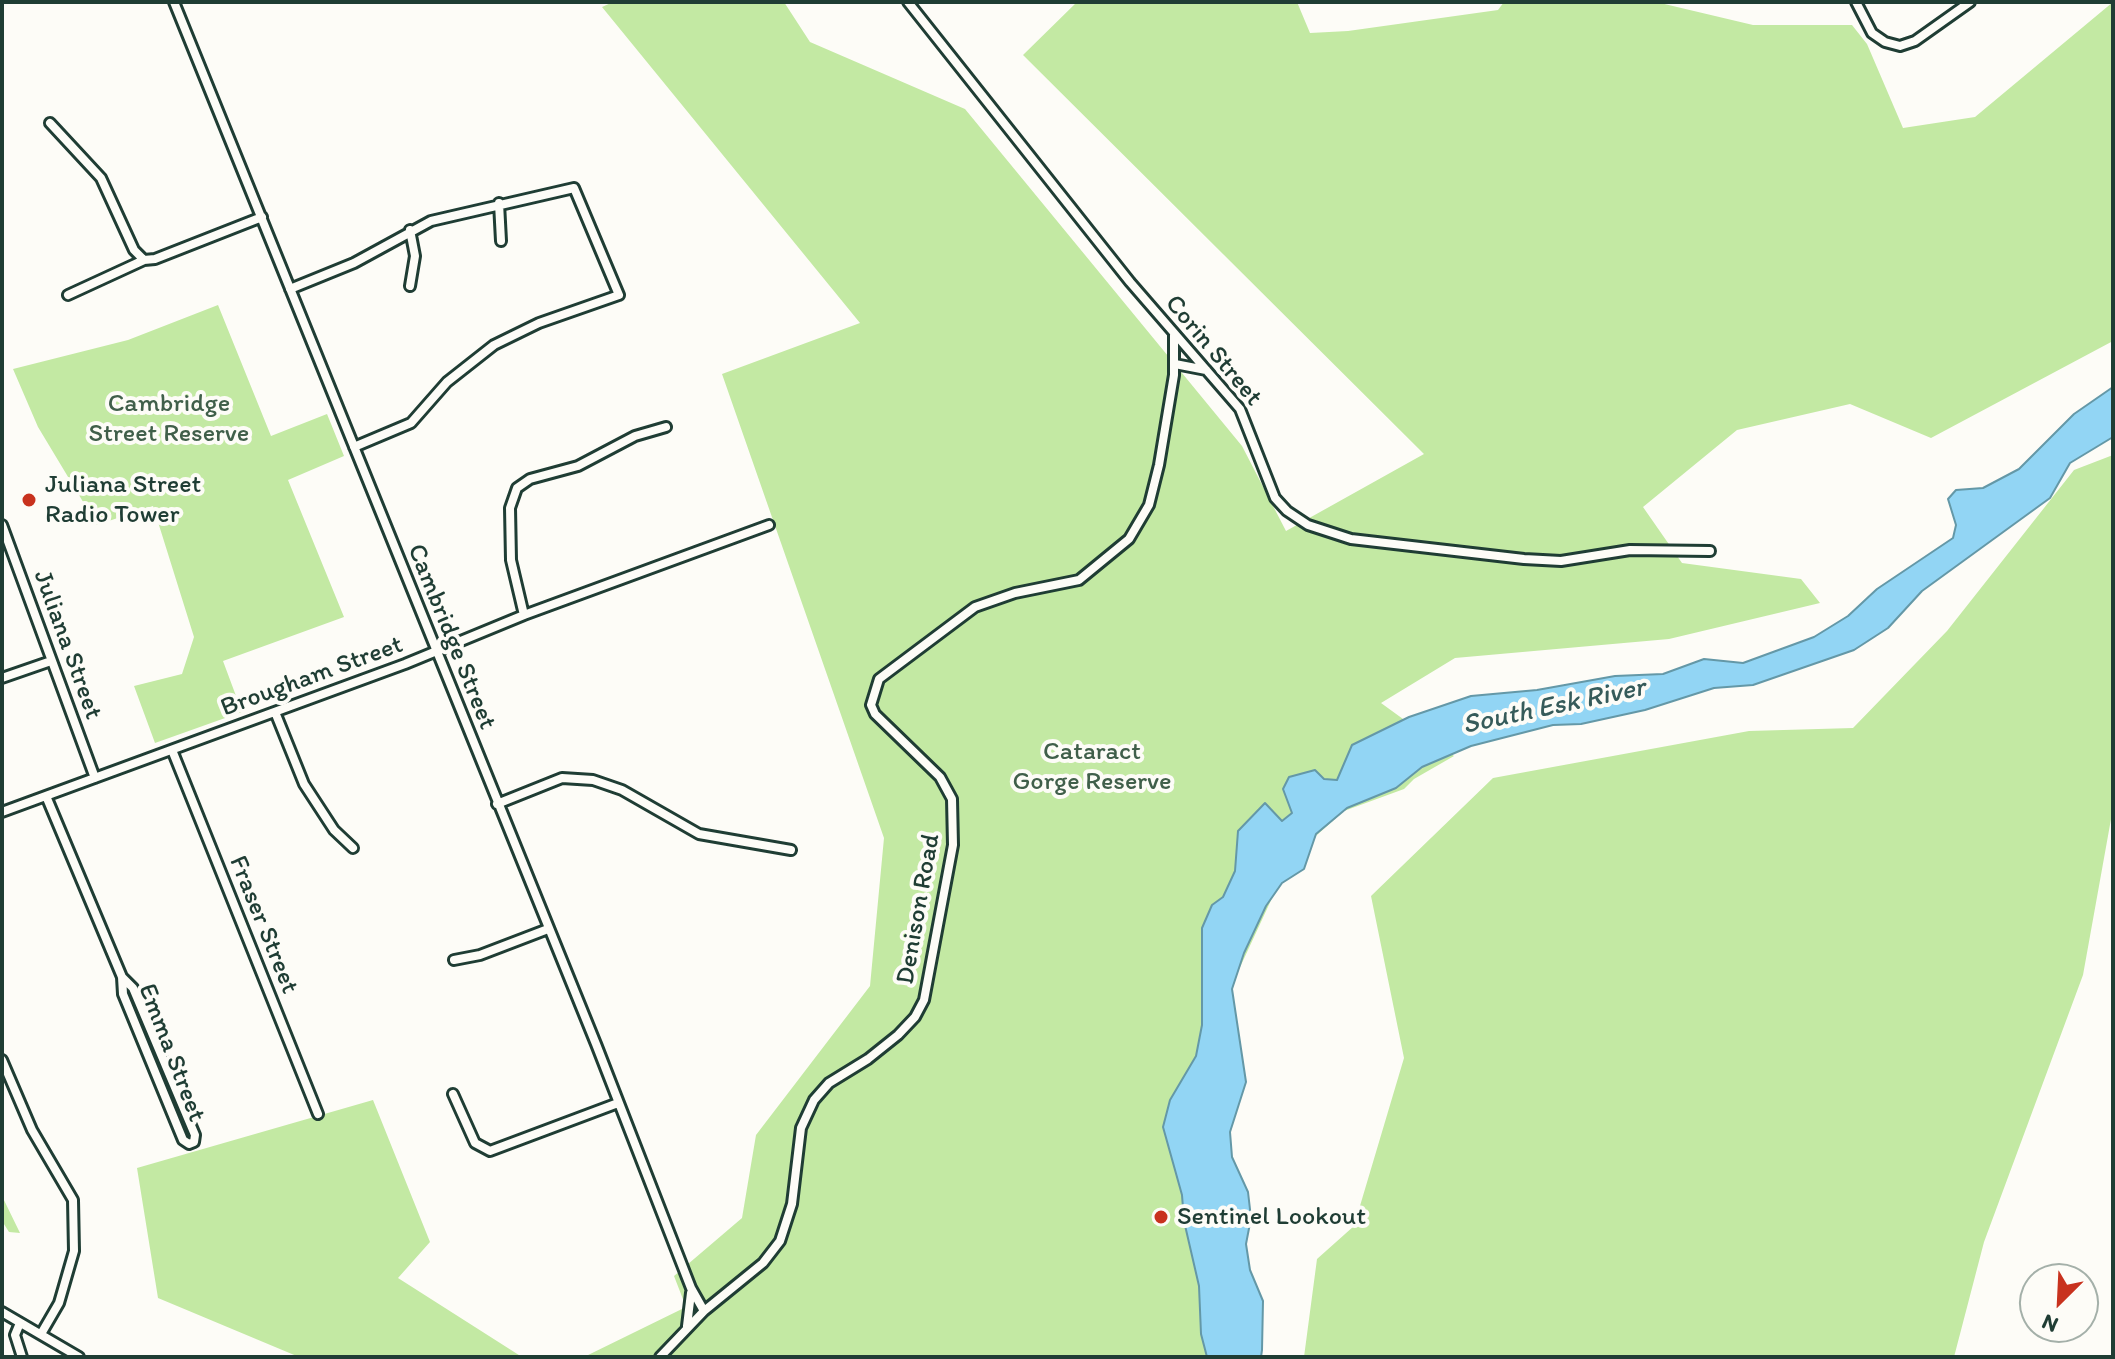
<!DOCTYPE html>
<style>
body{margin:0}
#map{position:relative;width:2115px;height:1359px;overflow:hidden;background:#fdfcf7;font-family:Itim,sans-serif}
canvas{display:block}
.frame{position:absolute;inset:0;border:4px solid #1f3d34;pointer-events:none}
.north{position:absolute;left:2019px;top:1263px;width:80px;height:80px;box-sizing:border-box;background:#fdfcf7;border:2px solid #a4b0a9;border-radius:50%;rotate:204deg;font-size:22px;font-weight:700;line-height:32px;text-align:center;color:#1f3d34}
.north::after{content:'';display:block;margin:auto;width:28px;height:36px;background:#c8321e;clip-path:polygon(50% 0,100% 100%,50% 72%,0 100%)}
</style>
<div id="map">
<canvas width="2115" height="1359"></canvas>
<div class="frame"></div>
<div class="north">N</div>
</div>
<script>
const context = document.querySelector('canvas').getContext('2d');
context.lineJoin = 'round';
function fillPath(path, color) { context.fillStyle = color; context.fill(path, 'evenodd'); }
const shape = rows => new Path2D(rows.map(r => 'M' + r).join(''));
function trace(path, color, width, dash) { context.strokeStyle = color; context.lineWidth = width; context.lineCap = dash ? 'butt' : 'round'; context.setLineDash(dash || []); context.stroke(path); }
function write(font, color, halo, rows, align = 'center') {
  context.font = font + ' Itim,sans-serif'; context.lineWidth = 8; context.setLineDash([]); context.textBaseline = 'middle'; context.strokeStyle = halo; context.fillStyle = color; for (const [text, x, y, turn = 0] of rows) {
    context.save(); context.translate(x, y); context.rotate((+turn || 0) * Math.PI / 180); context.textAlign = isNaN(turn) ? turn : align; if (halo) context.strokeText(text, 0, 0); context.fillText(text, 0, 0); context.restore();
  }
}
fillPath(shape([
 [613,2,784,2,810,42,965,109,1242,446,1286,531,1424,454,1023,55,1077,2,1297,2,1310,33,1348,31,1498,10,1504,2,1656,2,1753,25,1852,25,1867,44,1903,128,1975,117,2113,2,2113,341,1931,438,1850,404,1737,430,1643,507,1682,563,1801,579,1820,603,1669,639,1455,658,1381,703,1454,756,1414,779,1404,789,1344,811,1309,842,1279,883,1198,1058,1246,1357,584,1357,686,1307,674,1276,742,1218,756,1135,870,986,884,838,722,374,860,323,602,7],
 [218,305,271,436,327,414,344,456,288,480,344,617,223,661,242,712,155,743,134,686,182,674,194,637,153,506,97,525,38,427,13,369,128,340],
 [2113,455,2113,808,2083,975,1984,1242,1954,1357,1304,1357,1317,1259,1354,1226,1404,1058,1371,896,1493,778,1749,731,1853,728,1947,631,2074,470],
 [373,1100,430,1242,398,1278,522,1357,299,1357,158,1298,137,1168],
 [2,1196,20,1233,9,1232,2,1221]
]), '#c3e9a3');
const water = shape([
 [2113,387,2113,437,2070,463,2050,498,1922,591,1888,628,1854,650,1753,685,1714,688,1645,710,1581,724,1553,725,1471,746,1422,767,1396,788,1347,808,1316,834,1304,869,1282,883,1266,906,1244,953,1232,989,1246,1082,1230,1132,1232,1157,1248,1192,1251,1218,1246,1244,1250,1270,1263,1301,1262,1350,1261,1357,1207,1357,1201,1334,1199,1286,1184,1221,1182,1195,1163,1127,1170,1100,1196,1056,1202,1025,1202,928,1212,905,1223,897,1235,871,1238,831,1265,803,1282,821,1292,813,1283,789,1289,777,1315,770,1324,779,1337,780,1352,745,1409,717,1471,696,1537,690,1615,676,1663,674,1704,659,1743,663,1814,637,1848,616,1877,589,1953,538,1956,525,1948,499,1956,490,1983,488,2019,469,2074,414,2113,387]
]);
fillPath(water, '#92d5f4');
trace(water, '#6498a7', 2);
const street = shape([
 [174,2,596,1044,691,1288,704,1311],
 [908,2,1130,282,1240,409,1275,498,1287,511,1308,525,1351,539,1524,559,1561,561,1630,550,1710,551],
 [1856,2,1872,33,1885,42,1900,46,1915,41,1970,2],
 [50,123,101,178,134,250,144,260,155,259,262,217],
 [499,203,501,241],
 [410,230,415,256,410,286],
 [290,289,354,263,431,221,574,188,619,295,539,323,494,345,447,382,411,423,354,447],
 [68,295,144,260],
 [1175,364,1206,370],
 [2,525,95,778],
 [524,615,511,560,510,508,517,488,530,479,578,466,635,436,666,427],
 [2,678,51,661],
 [275,712,304,784,334,830,353,848],
 [172,750,318,1114],
 [46,796,122,977,123,994,183,1140,189,1144,194,1142,195,1135,133,988,122,977],
 [497,804,562,778,593,780,622,790,699,834,791,850],
 [2,812,405,664,524,615,769,525],
 [454,960,480,955,548,929],
 [2,1060,32,1130,73,1200,74,1251,59,1303,41,1334],
 [453,1094,475,1143,490,1151,618,1103],
 [2,1312,79,1357],
 [20,1323,15,1335,22,1357],
 [687,1326,691,1293],
 [660,1357,704,1311,763,1263,780,1241,792,1204,801,1128,814,1100,829,1083,868,1059,898,1035,915,1017,924,1000,953,845,952,799,940,777,875,714,871,705,879,679,975,607,1015,593,1079,580,1129,539,1149,505,1159,465,1174,375,1174,335]
]);
trace(street, '#1f3d34', 14);
trace(street, '#fdfcf7', 8);
for (const [x, y, r, color] of [
 [29,500,8,"#c8321e"],
 [1161,1217,8,"#c8321e"]
]) { const dot = new Path2D(); dot.arc(x, y, r, 0, 2 * Math.PI); context.fillStyle = color; context.fill(dot); trace(dot, '#fdfcf7', 3); }
write('26px', '#1f3d34', '#fdfcf7', [
 ["Corin Street",1213,351,50],
 ["Cambridge Street",451,637,68],
 ["Juliana Street",67,645,70],
 ["Brougham Street",312,677,-20],
 ["Denison Road",919,909,-80],
 ["Fraser Street",263,925,68],
 ["Emma Street",171,1053,69]
]);
write('26px', '#405f4a', '#fdfcf7', [
 ["Cambridge",169,404],
 ["Street Reserve",169,434],
 ["Cataract",1092,752],
 ["Gorge Reserve",1092,782]
]);
write('26px', '#1f3d34', '#fdfcf7', [
 ["Juliana Street",45,485],
 ["Radio Tower",45,515],
 ["Sentinel Lookout",1177,1217]
], 'left');
write('italic 28px', '#365b5a', '#fdfcf7', [
 ["South Esk River",1554,707,-12]
]);
</script>
